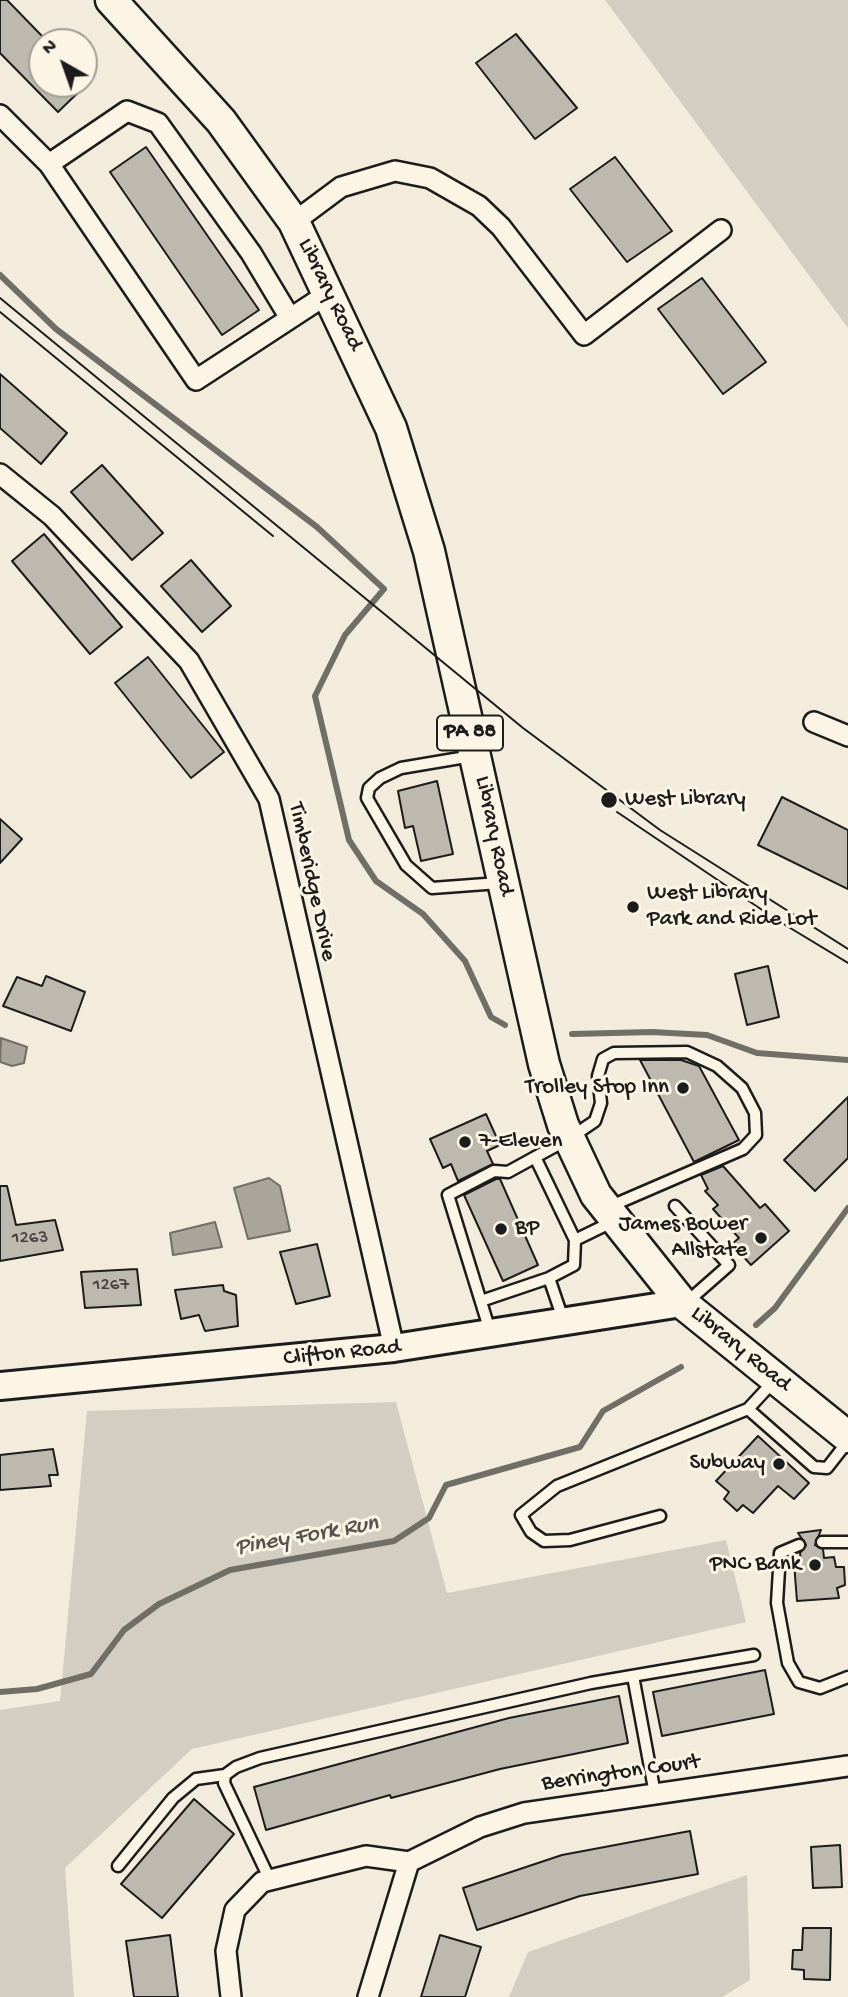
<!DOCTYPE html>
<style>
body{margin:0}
#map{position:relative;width:848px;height:1997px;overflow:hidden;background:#f3ecdd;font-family:"Gochi Hand",sans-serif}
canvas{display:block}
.north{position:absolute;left:28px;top:28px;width:70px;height:70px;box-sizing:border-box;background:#fcf5e5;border:2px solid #a29e95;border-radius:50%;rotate:320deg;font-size:19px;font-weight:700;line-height:28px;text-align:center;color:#1c1c1c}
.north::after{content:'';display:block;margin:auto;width:24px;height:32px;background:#1c1c1c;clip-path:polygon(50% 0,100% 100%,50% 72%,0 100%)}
</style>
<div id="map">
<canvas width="848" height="1997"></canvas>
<div class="north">N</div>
</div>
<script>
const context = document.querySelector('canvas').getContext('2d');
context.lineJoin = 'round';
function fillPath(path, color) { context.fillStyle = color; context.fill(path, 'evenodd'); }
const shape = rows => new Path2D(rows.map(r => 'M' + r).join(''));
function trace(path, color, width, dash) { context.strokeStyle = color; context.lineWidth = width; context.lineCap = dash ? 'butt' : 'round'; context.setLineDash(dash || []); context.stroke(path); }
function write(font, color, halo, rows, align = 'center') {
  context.font = font + ' "Gochi Hand",sans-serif'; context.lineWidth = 6; context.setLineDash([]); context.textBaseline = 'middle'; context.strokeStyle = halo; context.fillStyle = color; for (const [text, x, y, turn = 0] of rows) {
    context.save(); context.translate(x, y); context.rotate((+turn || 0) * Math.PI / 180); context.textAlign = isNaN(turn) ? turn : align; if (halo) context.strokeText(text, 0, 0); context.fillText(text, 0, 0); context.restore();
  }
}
fillPath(shape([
 [605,0,848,0,848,328],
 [396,1402,447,1593,726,1540,746,1622,192,1749,65,1868,74,1997,0,1997,0,1710,60,1701,87,1411],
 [747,1875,750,1980,722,1997,509,1997,528,1952]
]), '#d3cec1');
const water = shape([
 [1,1038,27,1047,24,1063,12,1066,0,1062,1,1038],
 [269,1178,280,1186,290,1231,248,1239,234,1188,269,1178],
 [215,1222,222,1247,173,1255,170,1233,215,1222]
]);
fillPath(water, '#aaa59b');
trace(water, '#716e68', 2);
trace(shape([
 [0,275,56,329,317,527,384,589,345,635,315,696,349,840,376,881,423,914,465,961,491,1017,505,1025],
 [572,1034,652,1032,707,1035,757,1053,848,1060],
 [756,1325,775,1308,848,1208],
 [0,1692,37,1689,91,1674,124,1630,159,1604,230,1570,394,1541,429,1518,446,1485,580,1447,603,1411,681,1367]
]), '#716e68', 6);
const building = shape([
 [0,0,7,0,42,36,42,84,87,84,58,112,0,53,0,0],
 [516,34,577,108,535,139,476,63,516,34],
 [146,147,259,310,222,335,110,172,146,147],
 [615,157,672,231,627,262,570,189,615,157],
 [702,278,766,362,723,394,658,309,702,278],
 [0,374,67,433,41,464,0,428,0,374],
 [102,465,163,533,132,560,71,492,102,465],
 [44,534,122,627,90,654,12,561,44,534],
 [191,560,231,606,202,632,161,586,191,560],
 [148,657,224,752,191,778,115,683,148,657],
 [437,781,453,854,421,861,413,826,405,828,398,791,437,781],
 [782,797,848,830,848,889,758,845,782,797],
 [0,819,22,839,0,863,0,819],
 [768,966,779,1017,747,1025,735,974,768,966],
 [46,976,85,992,71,1031,3,1006,17,977,42,986,46,976],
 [640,1060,681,1060,699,1066,739,1140,694,1162,640,1060],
 [848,1097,848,1158,815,1191,784,1160,848,1097],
 [486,1114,500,1145,487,1151,493,1164,458,1181,451,1164,443,1168,430,1139,486,1114],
 [723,1166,760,1208,765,1204,789,1231,751,1265,732,1244,739,1238,713,1209,718,1205,705,1191,708,1189,701,1175,723,1166],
 [496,1179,500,1179,538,1265,503,1281,464,1195,496,1179],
 [0,1186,7,1186,16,1225,55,1220,63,1250,0,1261,0,1186],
 [317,1244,330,1296,296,1304,280,1252,317,1244],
 [137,1269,141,1305,85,1308,81,1272,137,1269],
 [223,1285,224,1291,236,1295,238,1326,205,1331,199,1315,181,1319,175,1290,223,1285],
 [758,1436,809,1483,794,1499,778,1486,753,1513,743,1505,737,1511,724,1499,729,1492,716,1481,758,1436],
 [53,1449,58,1475,49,1475,51,1486,0,1490,0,1455,53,1449],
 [821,1530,815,1545,823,1549,824,1558,834,1557,836,1567,844,1567,845,1585,837,1588,839,1598,797,1601,794,1563,801,1562,800,1553,806,1545,798,1533,821,1530],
 [765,1670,774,1714,662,1736,653,1692,765,1670],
 [619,1696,628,1743,500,1769,391,1798,390,1795,266,1830,254,1787,509,1718,619,1696],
 [194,1799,234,1834,162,1918,121,1884,194,1799],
 [690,1831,698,1874,580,1896,477,1930,463,1888,562,1855,690,1831],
 [840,1845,842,1887,813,1888,811,1847,840,1845],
 [803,1928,831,1928,830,1980,804,1979,804,1970,792,1969,793,1950,802,1950,803,1928],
 [170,1935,178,1997,134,1997,126,1941,170,1935],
 [440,1935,481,1947,465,1997,421,1997,440,1935]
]);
fillPath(building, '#beb9ae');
trace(building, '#1c1c1c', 2);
const lane = shape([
 [472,756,401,768,380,778,369,788,367,798,406,865,432,888,499,883],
 [535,1157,575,1240,574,1265,549,1278],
 [675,1206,729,1265,687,1302],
 [575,1240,612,1222],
 [481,1301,549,1278,563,1319],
 [490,1331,448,1195,494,1171,508,1172,570,1138,595,1121,601,1103,598,1076,603,1059,614,1053,687,1052,717,1066,742,1088,755,1113,756,1135,743,1149,611,1206],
 [748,1409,814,1467,827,1468,848,1441],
 [660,1516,570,1540,544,1541,531,1532,521,1515,557,1486,748,1409,773,1382],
 [822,1542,848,1542],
 [799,1545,780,1553,777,1603,788,1663,799,1682,820,1688,848,1677],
 [633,1676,655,1794],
 [118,1866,173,1798,196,1779,225,1775],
 [270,1880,224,1783,225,1775,236,1767,260,1758,591,1683,754,1655]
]);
const street = shape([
 [0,115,49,164,196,380,329,293],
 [49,164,127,111,158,123,251,253,290,318],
 [294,222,341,187,395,171,430,178,479,206,501,227,584,335,721,230],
 [0,474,52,516,189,661,269,799,394,1348],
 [814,722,848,736],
 [409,1862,480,1827,524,1813,848,1766],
 [231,1997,226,1951,235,1910,262,1882,366,1856,409,1862,368,1997]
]);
const secondary = shape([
 [0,1386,394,1348,682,1303]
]);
const primary = shape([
 [111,0,221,121,294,222,391,428,429,551,544,1064,563,1125,596,1195,682,1303,848,1437]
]);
trace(lane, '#1c1c1c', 15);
trace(street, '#1c1c1c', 24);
trace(secondary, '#1c1c1c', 32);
trace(primary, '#1c1c1c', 35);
trace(lane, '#fcf5e5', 10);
trace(street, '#fcf5e5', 19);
trace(secondary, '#fcf5e5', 26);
trace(primary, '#fcf5e5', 30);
trace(shape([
 [0,298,523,728,660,830,848,949],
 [0,312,273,536],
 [617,812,777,920,848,963]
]), '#1c1c1c', 2);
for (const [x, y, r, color] of [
 [609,800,9,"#1c1c1c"],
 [633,907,7,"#1c1c1c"],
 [683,1088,7,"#1c1c1c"],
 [465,1142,7,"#1c1c1c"],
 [501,1229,7,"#1c1c1c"],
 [761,1238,7,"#1c1c1c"],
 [779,1464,7,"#1c1c1c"],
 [815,1565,7,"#1c1c1c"]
]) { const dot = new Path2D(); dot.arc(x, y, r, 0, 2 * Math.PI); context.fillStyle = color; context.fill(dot); trace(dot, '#fcf5e5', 2.5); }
write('19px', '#444340', null, [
 ["1263",30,1239],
 ["1267",111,1286]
]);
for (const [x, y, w] of [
 [470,733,66]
]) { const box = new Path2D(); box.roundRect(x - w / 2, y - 17.5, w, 35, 5); context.fillStyle = '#fcf5e5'; context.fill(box); trace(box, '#1c1c1c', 2); }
write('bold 21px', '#1c1c1c', null, [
 ["PA 88",470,733]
]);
write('23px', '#1c1c1c', '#fcf5e5', [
 ["Library Road",329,295,64],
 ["Library Road",493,836,78],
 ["Timberidge Drive",311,882,78],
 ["Library Road",740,1350,39],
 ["Clifton Road",342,1354,-6],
 ["Berrington Court",621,1774,-8]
]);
write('23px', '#1c1c1c', '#fcf5e5', [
 ["West Library",625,800],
 ["West Library",647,894],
 ["Park and Ride Lot",647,920],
 ["Trolley Stop Inn",669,1088,"right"],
 ["7-Eleven",479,1142],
 ["James Bower",747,1225,"right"],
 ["Allstate",747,1251,"right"],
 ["BP",515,1229],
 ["Subway",765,1464,"right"],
 ["PNC Bank",801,1565,"right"]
], 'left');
write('italic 24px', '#55534f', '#fcf5e5', [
 ["Piney Fork Run",307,1537,-10]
]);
</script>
